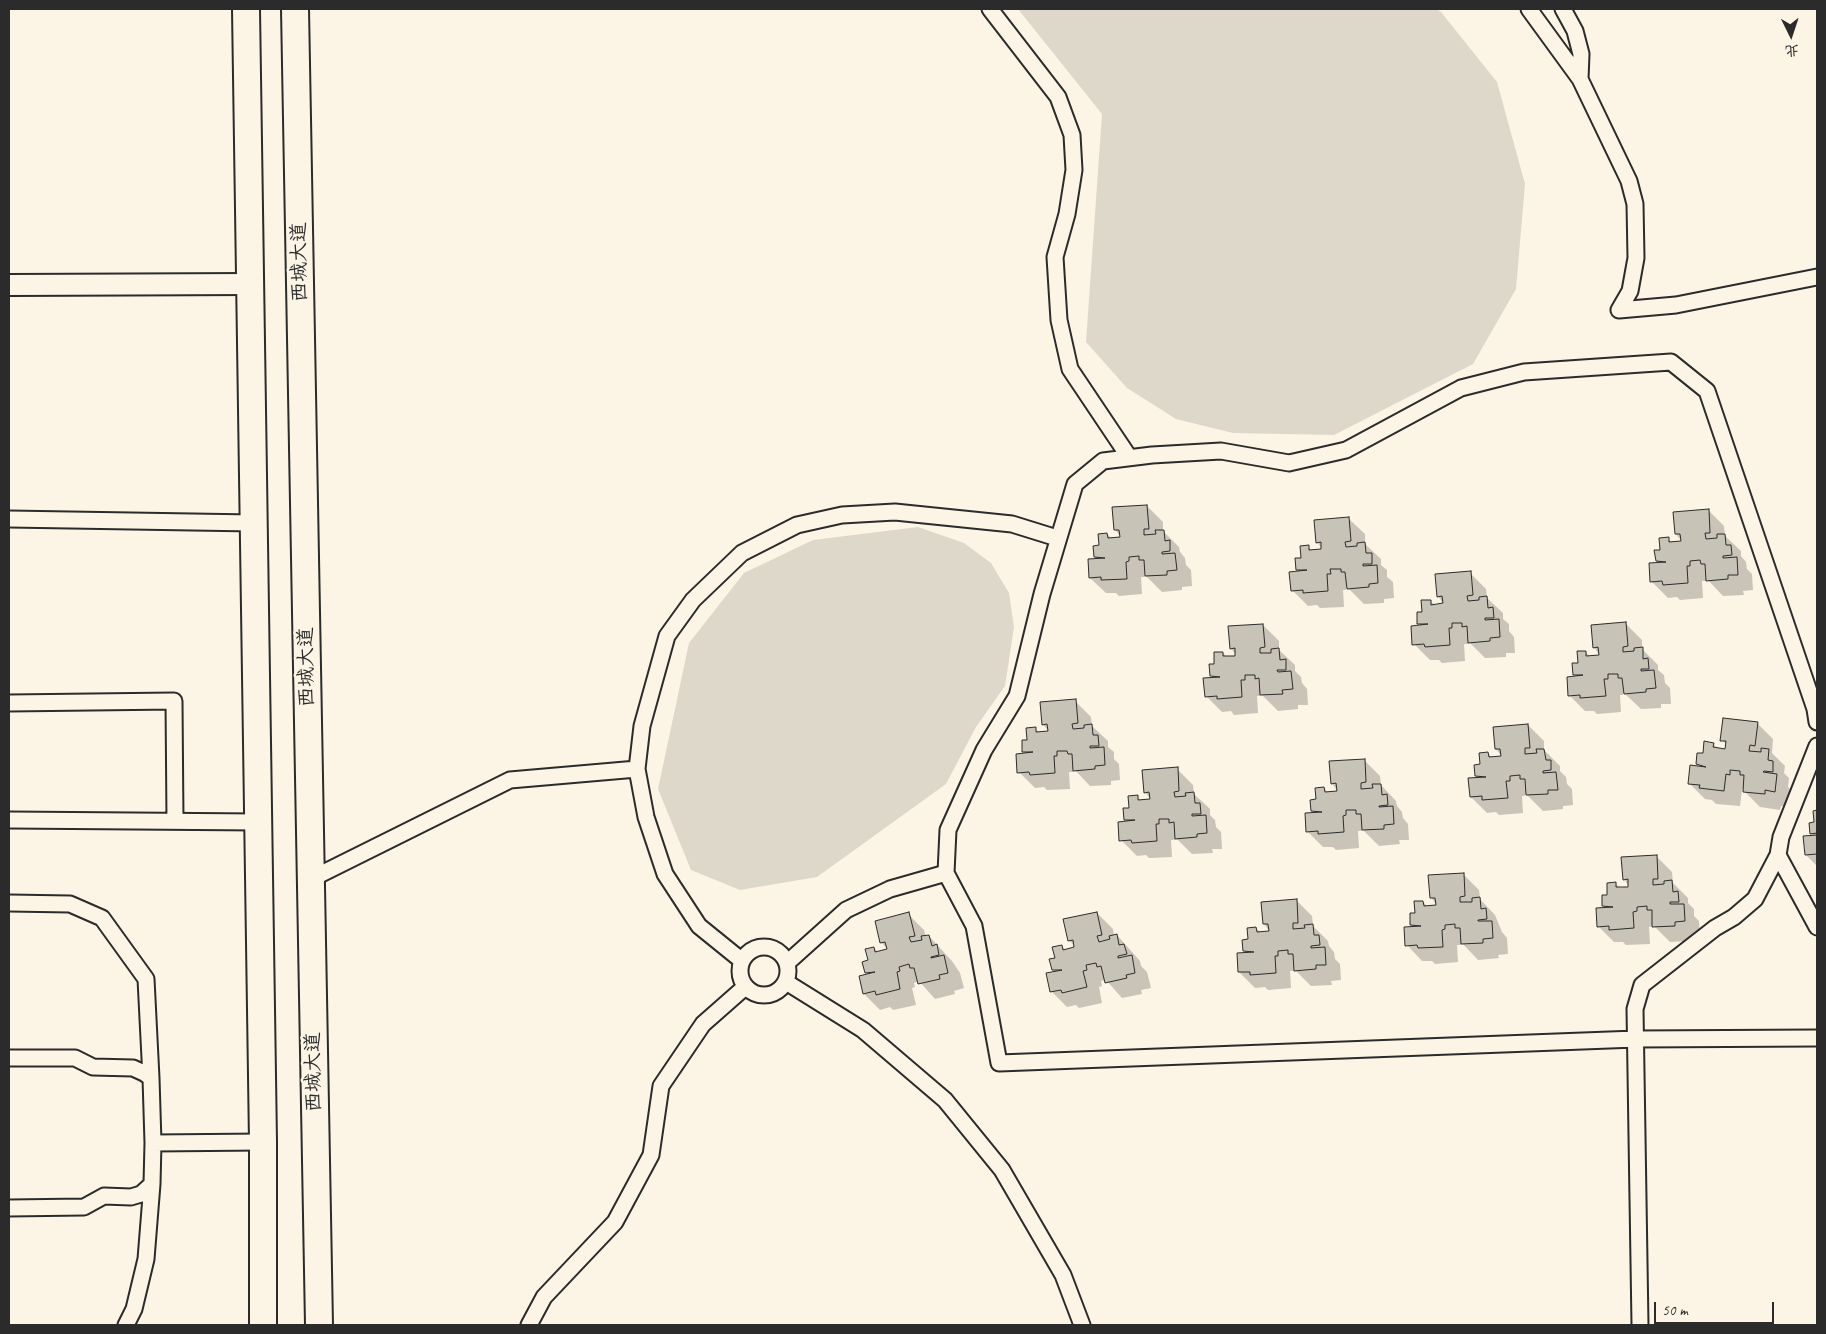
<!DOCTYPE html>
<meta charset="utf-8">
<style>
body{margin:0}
#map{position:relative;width:1826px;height:1334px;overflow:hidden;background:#fcf5e5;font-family:Caveat,"LXGW WenKai TC",sans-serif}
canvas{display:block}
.frame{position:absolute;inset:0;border:10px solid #2b2b2b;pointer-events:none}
.north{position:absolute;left:1766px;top:10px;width:50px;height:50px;-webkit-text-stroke:4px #fcf5e5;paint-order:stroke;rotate:176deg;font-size:14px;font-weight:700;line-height:20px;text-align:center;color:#2b2b2b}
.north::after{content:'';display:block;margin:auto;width:18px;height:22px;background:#2b2b2b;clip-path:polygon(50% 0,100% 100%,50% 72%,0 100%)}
.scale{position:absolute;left:1654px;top:1302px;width:120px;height:22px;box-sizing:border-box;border:2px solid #2b2b2b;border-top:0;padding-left:6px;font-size:15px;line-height:18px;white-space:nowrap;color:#2b2b2b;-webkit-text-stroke:4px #fcf5e5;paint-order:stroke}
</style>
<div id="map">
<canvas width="1826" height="1334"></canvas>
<div class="frame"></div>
<div class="north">北</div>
<div class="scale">50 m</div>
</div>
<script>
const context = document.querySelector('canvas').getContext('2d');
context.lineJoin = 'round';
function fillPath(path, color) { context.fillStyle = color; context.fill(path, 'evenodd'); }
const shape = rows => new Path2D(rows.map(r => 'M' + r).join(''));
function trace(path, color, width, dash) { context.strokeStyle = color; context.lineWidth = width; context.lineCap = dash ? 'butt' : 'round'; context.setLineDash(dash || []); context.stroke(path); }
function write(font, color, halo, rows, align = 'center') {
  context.font = font + ' Caveat,"LXGW WenKai TC",sans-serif'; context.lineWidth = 5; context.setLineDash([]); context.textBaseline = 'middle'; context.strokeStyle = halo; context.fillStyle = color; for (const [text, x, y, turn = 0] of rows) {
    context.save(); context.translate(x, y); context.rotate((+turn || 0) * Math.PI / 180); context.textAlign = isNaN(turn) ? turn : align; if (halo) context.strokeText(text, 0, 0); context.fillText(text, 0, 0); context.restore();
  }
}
fillPath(shape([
 [1018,9,1436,9,1441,12,1497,82,1525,184,1516,289,1473,364,1334,435,1233,433,1176,419,1127,388,1086,342,1102,114],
 [918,527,964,543,991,563,1009,593,1014,627,1005,686,976,727,946,784,817,877,740,890,691,870,658,789,689,643,744,573,813,540]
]), '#ded8ca');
fillPath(shape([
 [1147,506,1163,522,1163,531,1179,547,1180,552,1185,558,1186,565,1191,570,1192,586,1182,587,1182,590,1162,592,1144,574,1145,577,1141,577,1142,594,1119,596,1116,593,1106,593,1090,578,1098,560,1095,557,1100,546,1107,534,1112,539,1121,538,1115,529],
 [1708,510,1724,526,1725,536,1741,551,1741,556,1746,562,1747,569,1752,574,1753,590,1743,591,1744,595,1723,596,1706,578,1706,581,1702,581,1703,598,1680,600,1677,597,1668,598,1652,582,1660,564,1657,561,1661,551,1668,539,1673,543,1682,542,1676,534],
 [1349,519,1365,534,1365,544,1381,559,1381,565,1387,570,1387,577,1393,582,1394,598,1384,599,1384,603,1364,604,1346,586,1346,590,1343,590,1344,607,1320,608,1317,605,1308,606,1292,590,1300,572,1297,569,1308,547,1313,551,1323,550,1317,542],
 [1470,573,1486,589,1487,598,1503,613,1503,619,1509,624,1509,631,1514,637,1515,653,1506,653,1506,657,1485,658,1468,641,1468,644,1464,644,1465,661,1442,663,1439,660,1430,660,1414,644,1422,626,1419,623,1430,601,1435,605,1444,605,1438,596],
 [1626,624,1642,640,1642,649,1658,665,1658,670,1664,675,1665,683,1670,688,1671,704,1661,704,1661,708,1641,709,1623,692,1623,695,1620,695,1621,712,1597,714,1594,711,1585,711,1569,695,1577,677,1574,674,1579,664,1586,652,1590,657,1600,656,1594,647],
 [1263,625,1279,641,1279,650,1295,665,1295,671,1301,677,1302,683,1307,689,1308,705,1298,705,1298,709,1278,711,1260,693,1260,696,1257,696,1258,713,1234,715,1231,711,1222,712,1206,696,1214,678,1211,675,1216,665,1223,653,1227,657,1237,657,1231,648],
 [1075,701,1091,717,1092,726,1108,741,1108,747,1114,752,1114,759,1119,764,1120,780,1111,781,1111,785,1090,786,1073,768,1073,772,1069,772,1070,789,1047,790,1044,787,1035,788,1019,772,1027,754,1024,751,1035,729,1040,733,1049,732,1043,724],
 [1757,723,1773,739,1772,753,1785,766,1784,773,1789,778,1788,787,1792,791,1791,807,1781,806,1780,810,1760,807,1742,789,1740,806,1716,804,1712,800,1705,799,1689,783,1701,767,1697,764,1713,744,1718,749,1726,750,1727,745,1722,740],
 [1528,725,1544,741,1544,750,1560,766,1560,771,1566,777,1567,784,1572,789,1573,805,1563,806,1563,809,1543,811,1525,793,1525,796,1522,796,1523,813,1499,815,1496,812,1487,813,1471,797,1479,779,1476,776,1488,753,1492,758,1502,757,1496,749],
 [1364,760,1380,776,1381,785,1396,801,1397,806,1402,812,1403,818,1408,824,1409,840,1399,840,1400,844,1379,846,1361,828,1362,831,1358,831,1359,848,1336,850,1333,847,1323,847,1307,831,1315,813,1312,810,1317,800,1324,788,1328,793,1338,792,1332,783],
 [1177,769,1193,785,1194,794,1210,809,1210,815,1215,820,1216,827,1221,832,1222,849,1212,849,1213,853,1192,854,1175,837,1175,840,1171,840,1172,857,1149,858,1146,855,1137,856,1121,840,1129,822,1125,819,1137,797,1142,801,1151,800,1145,792],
 [1815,812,1817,812,1817,866,1806,855,1814,837,1811,833,1815,823],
 [1656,856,1672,872,1673,883,1688,898,1688,903,1694,909,1694,916,1699,921,1700,937,1690,937,1690,941,1670,942,1653,925,1649,927,1650,944,1626,945,1623,942,1614,942,1598,926,1607,909,1604,906,1616,884,1620,888,1630,888,1624,879],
 [1463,874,1479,890,1480,899,1495,915,1502,932,1507,938,1508,954,1498,955,1499,958,1478,960,1461,942,1461,945,1457,945,1458,962,1435,964,1432,961,1422,961,1407,945,1415,927,1412,924,1416,914,1423,902,1428,907,1437,906,1431,897],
 [1296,900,1312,916,1313,926,1328,941,1329,946,1334,952,1335,959,1340,964,1341,980,1331,981,1332,985,1311,986,1293,968,1294,971,1290,971,1291,988,1268,990,1265,987,1255,988,1239,972,1247,954,1244,951,1256,928,1261,933,1270,932,1264,924],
 [1097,913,1113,929,1114,936,1117,935,1140,961,1141,966,1147,972,1151,988,1141,990,1142,994,1122,998,1106,980,1101,981,1102,986,1099,987,1102,1003,1079,1008,1076,1005,1067,1007,1051,991,1056,959,1061,946,1066,950,1076,948,1069,940],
 [908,914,924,930,926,937,929,936,952,961,960,973,964,988,954,991,955,994,935,999,919,981,914,983,915,987,912,988,916,1005,893,1010,890,1007,880,1010,864,994,860,977,869,975,866,972,874,948,878,952,888,950,881,942]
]), '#0003');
const building = shape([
 [1147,505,1149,529,1144,529,1144,535,1156,534,1155,530,1164,530,1165,541,1170,540,1170,551,1162,552,1162,554,1175,553,1177,570,1167,571,1167,575,1145,576,1144,560,1139,560,1139,556,1129,557,1129,561,1126,562,1127,579,1101,580,1101,577,1089,578,1088,559,1105,558,1094,557,1093,546,1099,545,1098,534,1107,533,1108,538,1120,537,1119,530,1114,530,1112,507,1147,505],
 [1709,509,1710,533,1705,533,1706,539,1717,538,1717,534,1725,534,1726,545,1731,545,1732,555,1723,556,1723,558,1737,557,1738,575,1728,575,1728,579,1706,581,1705,564,1701,564,1700,560,1690,561,1690,566,1687,566,1688,583,1663,585,1662,581,1650,582,1649,563,1666,562,1656,561,1654,550,1660,550,1659,538,1669,537,1669,542,1681,541,1680,534,1675,534,1673,512,1709,509],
 [1349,517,1351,541,1345,542,1346,547,1357,546,1357,543,1365,542,1366,553,1372,553,1372,564,1363,564,1363,566,1377,565,1378,583,1369,584,1369,587,1347,589,1345,572,1341,572,1341,569,1330,569,1331,574,1327,574,1328,591,1303,593,1303,590,1291,591,1289,572,1307,570,1296,570,1295,558,1301,558,1300,546,1309,545,1309,550,1321,549,1321,542,1316,543,1314,520,1349,517],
 [1471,571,1473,595,1467,596,1468,601,1479,600,1479,597,1487,596,1488,608,1493,607,1494,618,1485,618,1485,620,1499,619,1500,637,1490,638,1490,641,1468,643,1467,626,1462,627,1462,623,1452,623,1452,628,1449,628,1450,645,1425,647,1424,644,1412,645,1411,626,1428,624,1417,624,1417,612,1422,612,1421,600,1431,600,1431,605,1443,603,1442,596,1437,597,1435,574,1471,571],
 [1626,622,1628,646,1623,647,1623,652,1634,651,1634,648,1643,647,1643,659,1648,658,1649,669,1641,669,1641,671,1654,670,1656,688,1646,689,1646,692,1624,694,1622,678,1618,678,1618,674,1608,674,1608,679,1604,679,1606,696,1580,698,1580,695,1568,696,1567,677,1583,675,1573,675,1572,663,1578,663,1577,651,1586,651,1586,656,1599,655,1598,647,1593,648,1591,625,1626,622],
 [1263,624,1265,647,1260,648,1260,653,1271,653,1271,649,1279,648,1280,660,1286,659,1286,670,1277,670,1278,672,1291,671,1293,689,1282,690,1283,694,1260,695,1259,678,1255,679,1255,675,1245,675,1245,680,1241,680,1242,697,1217,699,1217,696,1205,697,1203,678,1220,677,1210,676,1209,664,1214,664,1214,652,1223,652,1223,656,1235,656,1235,648,1230,649,1228,626,1263,624],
 [1076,699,1078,723,1072,724,1073,729,1084,728,1084,725,1092,724,1093,735,1098,735,1099,746,1090,746,1090,748,1104,747,1105,765,1095,766,1095,769,1073,771,1072,754,1068,754,1067,751,1057,751,1057,756,1054,756,1055,773,1030,775,1029,772,1017,773,1016,754,1033,752,1022,752,1022,740,1027,740,1026,728,1036,727,1036,732,1048,731,1047,724,1042,725,1040,702,1076,699],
 [1723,718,1758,722,1755,746,1750,745,1749,751,1761,752,1761,748,1769,749,1768,760,1773,761,1773,772,1764,771,1763,772,1777,774,1775,792,1765,790,1765,794,1743,792,1744,775,1740,775,1740,771,1730,770,1730,775,1726,774,1724,791,1699,788,1700,785,1688,784,1690,765,1706,767,1696,764,1697,753,1703,753,1704,741,1714,743,1713,747,1725,749,1726,741,1720,741,1723,718],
 [1528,724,1530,748,1525,748,1525,754,1537,753,1536,749,1544,749,1546,760,1551,760,1551,770,1543,771,1543,773,1556,772,1558,790,1548,790,1548,794,1526,795,1525,779,1520,779,1520,775,1510,776,1510,781,1506,781,1508,798,1482,800,1482,796,1470,797,1468,778,1486,777,1475,776,1474,765,1480,764,1479,753,1488,752,1489,757,1501,756,1500,749,1495,749,1493,727,1528,724],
 [1365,759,1366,782,1361,783,1361,789,1373,788,1372,784,1381,784,1382,795,1387,794,1388,805,1379,806,1379,807,1393,806,1394,824,1384,825,1384,829,1362,830,1361,814,1356,814,1356,810,1346,810,1346,815,1343,816,1344,832,1318,834,1318,831,1306,832,1305,813,1322,812,1311,811,1310,800,1316,799,1315,788,1324,787,1325,792,1337,791,1336,783,1331,784,1329,761,1365,759],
 [1178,767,1179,791,1174,792,1175,797,1186,796,1185,793,1194,792,1195,803,1200,803,1201,814,1192,814,1192,816,1206,815,1207,833,1197,834,1197,837,1175,839,1174,822,1169,823,1169,819,1159,819,1159,824,1156,824,1157,841,1132,843,1131,840,1119,841,1118,822,1135,820,1124,820,1123,808,1129,808,1128,796,1138,795,1138,800,1150,799,1149,792,1144,793,1142,770,1178,767],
 [1817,810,1817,833,1810,834,1809,823,1814,822,1813,811,1817,810],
 [1817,835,1817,857,1817,854,1805,855,1803,836,1817,835],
 [1657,855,1658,879,1653,879,1653,885,1664,884,1664,881,1672,880,1673,892,1678,891,1679,902,1670,902,1670,904,1684,904,1685,921,1675,922,1675,926,1652,927,1652,910,1647,910,1647,906,1637,907,1637,911,1633,912,1634,928,1609,930,1609,926,1597,927,1596,908,1613,907,1602,906,1602,895,1607,895,1607,883,1616,882,1616,887,1628,887,1628,879,1623,880,1621,857,1657,855],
 [1464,873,1465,896,1460,897,1460,902,1472,902,1472,898,1480,897,1481,909,1486,908,1487,919,1478,920,1478,921,1492,921,1493,938,1483,939,1483,943,1461,944,1460,928,1455,928,1455,924,1445,925,1445,929,1442,930,1443,947,1418,948,1417,945,1405,946,1404,927,1421,926,1410,925,1410,913,1415,913,1414,901,1423,901,1424,906,1436,905,1435,898,1430,898,1428,875,1464,873],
 [1297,899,1298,923,1293,923,1293,929,1305,928,1304,925,1313,924,1314,935,1319,935,1320,945,1311,946,1311,948,1325,947,1326,965,1316,965,1316,969,1294,971,1293,954,1288,954,1288,950,1278,951,1278,956,1275,956,1276,973,1250,975,1250,972,1238,972,1237,953,1254,952,1243,951,1242,940,1248,939,1247,928,1256,927,1257,932,1269,931,1268,924,1263,924,1261,902,1297,899],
 [909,912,915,936,909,937,911,942,922,940,921,936,929,935,932,946,937,944,939,955,931,957,931,958,944,955,948,973,939,975,940,979,918,984,914,968,910,968,909,964,899,967,900,971,897,972,900,989,876,995,875,991,863,994,859,976,875,972,865,973,862,962,868,960,865,949,874,947,875,952,887,949,885,942,880,943,875,921,909,912],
 [1097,912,1102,935,1097,936,1099,942,1110,939,1109,936,1117,934,1119,945,1124,944,1127,954,1118,956,1118,958,1132,955,1135,973,1126,975,1127,978,1105,983,1101,966,1097,967,1096,963,1086,965,1087,970,1083,971,1087,987,1062,993,1061,990,1050,992,1046,973,1062,970,1052,970,1049,959,1055,958,1052,947,1062,945,1063,950,1074,947,1073,940,1068,941,1063,919,1097,912]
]);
fillPath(building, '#c8c3b7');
trace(building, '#2b2b2b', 1);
const street = shape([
 [990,9,1058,97,1072,135,1074,170,1067,214,1055,257,1059,320,1070,369,1129,457],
 [1529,9,1580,79,1629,181,1635,204,1636,258,1630,291,1619,310],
 [1563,9,1575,31,1581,54,1580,79],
 [1619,310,1676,305,1817,277],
 [9,519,254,523],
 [9,703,174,701,175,821],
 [1817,722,1815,709,1707,391,1671,362,1524,372,1461,388,1346,450,1289,463,1221,451,1152,455,1103,461,1075,484,1042,594,1017,696,984,750,948,830,946,873,974,926,999,1063,1636,1039,1817,1038],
 [637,769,642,726,667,636,693,600,742,553,797,525,842,515,895,512,1012,524,1057,538],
 [9,820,258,822],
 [1778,855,1817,927],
 [311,879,510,780,637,769,646,817,665,874,699,926,741,960],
 [9,903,70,904,102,918,146,979,151,1078],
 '740 971a24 24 0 1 1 48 0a24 24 0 1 1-48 0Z',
 [787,963,846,910,890,889,946,873],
 [786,982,863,1030,945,1100,1002,1170,1063,1275,1082,1325],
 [9,1058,75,1058,93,1067,133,1068,144,1073,151,1078,153,1143],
 [9,1208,84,1207,104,1196,131,1197,141,1194,152,1184,153,1143,263,1142],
 [126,1325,134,1309,146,1259,152,1184],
 [529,1325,544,1297,615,1222,651,1155,661,1086,703,1024,745,987],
 [1640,1325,1635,1009,1642,985,1715,928,1734,917,1755,899,1778,855,1781,837,1817,746]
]);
const secondary = shape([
 [9,285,250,284]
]);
const highway = shape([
 [246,9,263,1142,263,1325],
 [295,9,319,1325]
]);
trace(street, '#2b2b2b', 19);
trace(secondary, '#2b2b2b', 24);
trace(highway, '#2b2b2b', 30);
trace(street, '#fcf5e5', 15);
trace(secondary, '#fcf5e5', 20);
trace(highway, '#fcf5e5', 26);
write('20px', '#2b2b2b', '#fcf5e5', [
 ["西城大道",300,262,-91],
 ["西城大道",307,667,-91],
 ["西城大道",314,1072,-91]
]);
</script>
